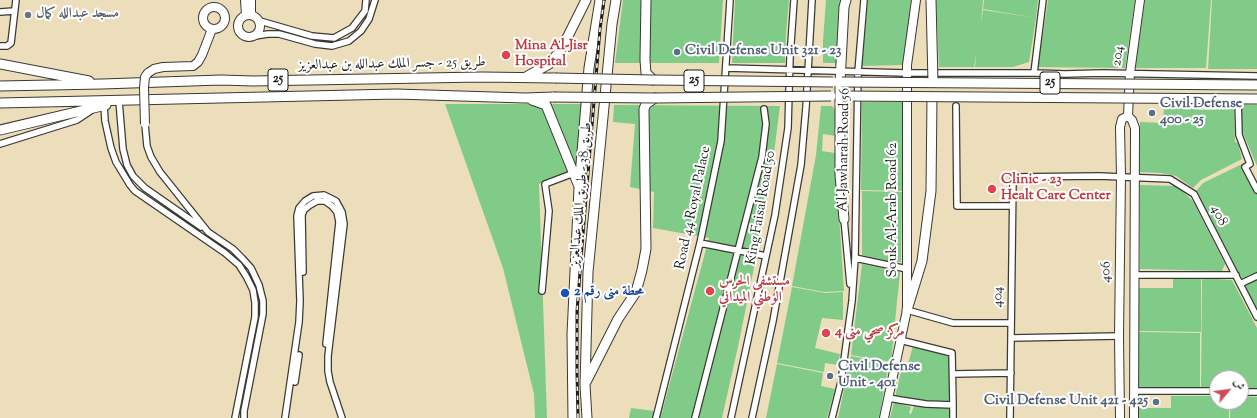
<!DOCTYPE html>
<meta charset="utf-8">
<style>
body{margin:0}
#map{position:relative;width:1257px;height:418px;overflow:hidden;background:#eddebb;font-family:"Sorts Mill Goudy",Amiri,serif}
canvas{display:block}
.north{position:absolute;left:1209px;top:370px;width:40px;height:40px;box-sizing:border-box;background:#fff;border:1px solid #a4a4a4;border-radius:50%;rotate:61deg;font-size:11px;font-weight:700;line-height:16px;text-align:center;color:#1c1c1c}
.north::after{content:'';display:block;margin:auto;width:14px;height:18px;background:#d1495b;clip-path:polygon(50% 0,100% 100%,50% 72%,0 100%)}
</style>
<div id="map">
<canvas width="1257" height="418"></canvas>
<div class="north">ش</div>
</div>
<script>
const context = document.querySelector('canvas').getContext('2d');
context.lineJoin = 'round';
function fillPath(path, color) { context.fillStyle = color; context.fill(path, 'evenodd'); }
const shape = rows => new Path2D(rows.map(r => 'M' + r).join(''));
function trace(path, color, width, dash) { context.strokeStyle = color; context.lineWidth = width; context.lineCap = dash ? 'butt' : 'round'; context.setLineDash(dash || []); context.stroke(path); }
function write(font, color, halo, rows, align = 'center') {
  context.font = font + ' "Sorts Mill Goudy",Amiri,serif'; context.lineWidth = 4; context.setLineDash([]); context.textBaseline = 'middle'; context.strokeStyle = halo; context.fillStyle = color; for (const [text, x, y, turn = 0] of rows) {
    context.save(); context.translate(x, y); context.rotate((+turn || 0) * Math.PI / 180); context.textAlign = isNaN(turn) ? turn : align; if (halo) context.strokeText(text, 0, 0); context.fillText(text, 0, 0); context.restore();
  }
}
fillPath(shape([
 [623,0,723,0,719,63,615,63],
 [735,0,789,0,786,33,785,63,732,63],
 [826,0,840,0,839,6,836,63,823,63,823,41],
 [868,0,911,0,903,65,862,66],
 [936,0,983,0,981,23,983,10,1036,18,1029,62,1013,67,975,67,976,54,974,67,939,67],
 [984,0,1038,0,1036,18,983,9],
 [1048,0,1135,0,1125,68,1038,67],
 [1145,0,1211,0,1206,68,1135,68],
 [1212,0,1257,0,1257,69,1208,69],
 [862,102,903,102,902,191,861,190],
 [445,104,583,104,578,169,539,184,547,418,535,418,534,394,503,268],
 [1242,104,1257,105,1257,166,1242,131],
 [614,105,780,106,769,193,739,342,722,418,629,418,631,408,662,412,709,238,653,228,654,192,630,187,635,124,613,122],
 [1164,105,1199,105,1199,110,1234,109,1235,142,1238,143,1242,159,1201,180,1193,188,1176,176,1161,173,1139,172,1140,122,1163,123],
 [821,106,832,106,835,110,836,136,823,134,822,151,835,153,844,291,824,292,792,286,816,155],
 [1242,164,1257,193,1257,274,1243,281,1196,191,1203,183],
 [1140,185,1177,186,1193,201,1225,264,1222,271,1140,269],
 [862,191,902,192,901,262,891,262,862,255],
 [862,264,900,272,891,362,851,355],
 [1202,278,1232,280,1257,328,1257,388,1241,388,1241,378,1217,378,1217,388,1201,388],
 [1257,278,1257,309,1244,285],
 [1173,279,1201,279,1201,332,1139,331,1139,288,1173,288],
 [792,287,825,293,843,292,843,320,822,318,815,348,840,354,838,365,825,363,824,372,777,363],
 [1139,332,1200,333,1200,387,1139,387],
 [913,346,952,357,950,402,915,401,895,397,903,363,908,364],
 [851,356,889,363,879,418,838,418],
 [777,364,823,373,821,386,835,389,827,418,766,418],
 [1171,396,1217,396,1217,402,1229,402,1229,418,1138,418,1138,408,1171,408],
 [1241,396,1257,397,1257,418,1230,418,1230,402,1241,402],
 [894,402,911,407,909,413,911,414,914,406,950,407,950,418,890,418]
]), '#81cb89');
const street = shape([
 [0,12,14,11],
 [260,21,312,36,334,38,352,28,365,11,366,0],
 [255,36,268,34,279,34,315,44,332,46,349,41,361,31,369,19,375,0],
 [0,46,7,46,11,43,16,0],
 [726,68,906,73,1034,73,1065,74,1102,73,1257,76],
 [1034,73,1043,0],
 [1238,98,1239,135,1250,164,1245,167,1257,190],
 [119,101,123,149,127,165,133,176,145,188,201,227],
 [104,105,105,121,111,148,116,162,130,185,135,191,225,253,239,265,246,276,253,290,255,303,255,317,235,418],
 [956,106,957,206,1012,206],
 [145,124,147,146,151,157,160,172,208,232,233,249,242,258,251,268,259,285,263,301,263,314,244,411,244,418],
 [0,144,77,120,92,110],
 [844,219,850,284],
 [700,243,766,256],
 [855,258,907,269],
 [303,272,302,215,304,210,310,205,317,201,325,201,332,206,337,212,339,222,326,344],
 [1135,275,1236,275],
 [1240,284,1257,276],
 [542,291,549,211,545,184,574,173],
 [907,310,953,323,1011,323],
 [1011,338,1119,336],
 [900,340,952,353,953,405],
 [953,374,1011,373],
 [295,382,299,355],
 [1134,391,1217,391],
 [1241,392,1257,392],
 [889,398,900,400,926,404,953,405,953,418],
 [285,418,299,322,300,301,297,216,299,208,305,201,313,196,324,195,336,201,342,212,344,224,328,356,328,371,330,382,342,418],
 [656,418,700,243,721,141,730,0],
 [695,418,762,157,766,124,764,109],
 [731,418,775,215,788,128,790,57,794,0],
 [752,418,773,321,801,165,806,107,812,0],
 [832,418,841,382,852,301,855,258,858,72,864,0],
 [1010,418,1013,177,1099,176,1170,179,1194,194,1257,317]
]);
const secondary = shape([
 [245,0,246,15],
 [251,0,251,15],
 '203 18a11 11 0 1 1 22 0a11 11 0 1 1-22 0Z',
 '238 26a11 11 0 1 1 22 0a11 11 0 1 1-22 0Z',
 [148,73,154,69,163,67,193,66,198,62,202,55,212,29],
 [1128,116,1130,73,1140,0],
 [884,418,907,310,907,65,916,0],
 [1120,418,1119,336,1121,176,1120,127,1122,119,1128,116,1132,120,1135,128,1134,418]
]);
const primary = shape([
 [646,0,645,60,646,73,653,80],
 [0,64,89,81],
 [526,77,549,64,561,50,586,0],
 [0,86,102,84,221,80,253,81,482,77,555,78],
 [532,100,546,105,578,184],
 [0,103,396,94,525,98,554,97],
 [0,130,106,105],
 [844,219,840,175,840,82,844,7,846,0],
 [907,310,922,261,931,191,932,97],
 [586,382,618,319,636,292,642,270,646,249,644,109,646,104,655,98],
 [573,418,572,334,579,188,589,68,600,0],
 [587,418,585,385,588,272,612,24,616,0]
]);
trace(street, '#3b3934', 8);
trace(secondary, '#3b3934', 10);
trace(primary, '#3b3934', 11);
trace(street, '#fff', 5.5);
trace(secondary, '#fff', 8);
trace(primary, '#fff', 9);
const rail = shape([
 [578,418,577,373,577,311,582,246,600,29,604,0]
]);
trace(rail, '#1c1c1c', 3);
trace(rail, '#fff', 1.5, [4.5]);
const secondaryBridge = shape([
 [145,124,144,88,145,77,148,73]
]);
const primaryBridge = shape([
 [931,0,933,82],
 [555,78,653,80,833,82],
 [842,82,1257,85],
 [843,96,1257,99],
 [554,97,655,98,831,96]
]);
trace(secondaryBridge, '#3b3934', 10, []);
trace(primaryBridge, '#3b3934', 11, []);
trace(secondaryBridge, '#fff', 8);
trace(primaryBridge, '#fff', 9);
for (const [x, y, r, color] of [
 [28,15,4,"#6b7280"],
 [677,52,4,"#5c6f8a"],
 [506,55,5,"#e0444e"],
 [1152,113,4,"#5c6f8a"],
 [992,189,5,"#e0444e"],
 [710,291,5,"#e0444e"],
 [565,293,5,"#1a4fb4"],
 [826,333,5,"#e0444e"],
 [830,376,4,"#5c6f8a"],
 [1156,402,4,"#5c6f8a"]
]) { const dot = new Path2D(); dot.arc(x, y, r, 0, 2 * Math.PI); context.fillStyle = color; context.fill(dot); trace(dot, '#fff', 1.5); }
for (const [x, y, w] of [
 [278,80,20],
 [694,81,20],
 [1050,83,20]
]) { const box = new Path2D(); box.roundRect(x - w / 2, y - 11, w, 22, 3); context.fillStyle = '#fff'; context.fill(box); trace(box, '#1c1c1c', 1); }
write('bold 13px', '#1c1c1c', null, [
 ["25",278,80],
 ["25",694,81],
 ["25",1050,83]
]);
write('bold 14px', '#5b616d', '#fff', [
 ["مسجد عبدالله كمال",36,15]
], 'left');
write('bold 14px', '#be3a42', '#fff', [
 ["Mina Al-Jisr",515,47],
 ["Hospital",515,63],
 ["Clinic - 23",1001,181],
 ["Healt Care Center",1001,197],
 ["مستشفى الحرس",719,283],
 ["الوطني الميداني",719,299],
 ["مركز صحي منى 4",835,333]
], 'left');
write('bold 14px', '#4e5e75', '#fff', [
 ["Civil Defense Unit 321 - 23",685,52],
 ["Civil Defense",1160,105],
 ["400 - 25",1160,121],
 ["Civil Defense",838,368],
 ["Unit - 401",838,384],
 ["Civil Defense Unit 421 - 425",1148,402,"right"]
], 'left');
write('14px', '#1c1c1c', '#fff', [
 ["204",1119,56,-82],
 ["طريق 25 - جسر الملك عبدالله بن عبدالعزيز",392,65,-1],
 ["Al-Jawharah Road 56",845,150,-89],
 ["طريق 38 - طريق الملك عبدالعزيز",582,195,-85],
 ["Road 44 Royal Palace",694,208,-78],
 ["King Faisal Road 50",762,208,-80],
 ["Souk Al-Arab Road 62",894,210,-90],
 ["408",1218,216,63],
 ["406",1107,272,-89],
 ["404",999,297,-89]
]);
write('bold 14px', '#164399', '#fff', [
 ["محطة منى رقم 2",574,293]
], 'left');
</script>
